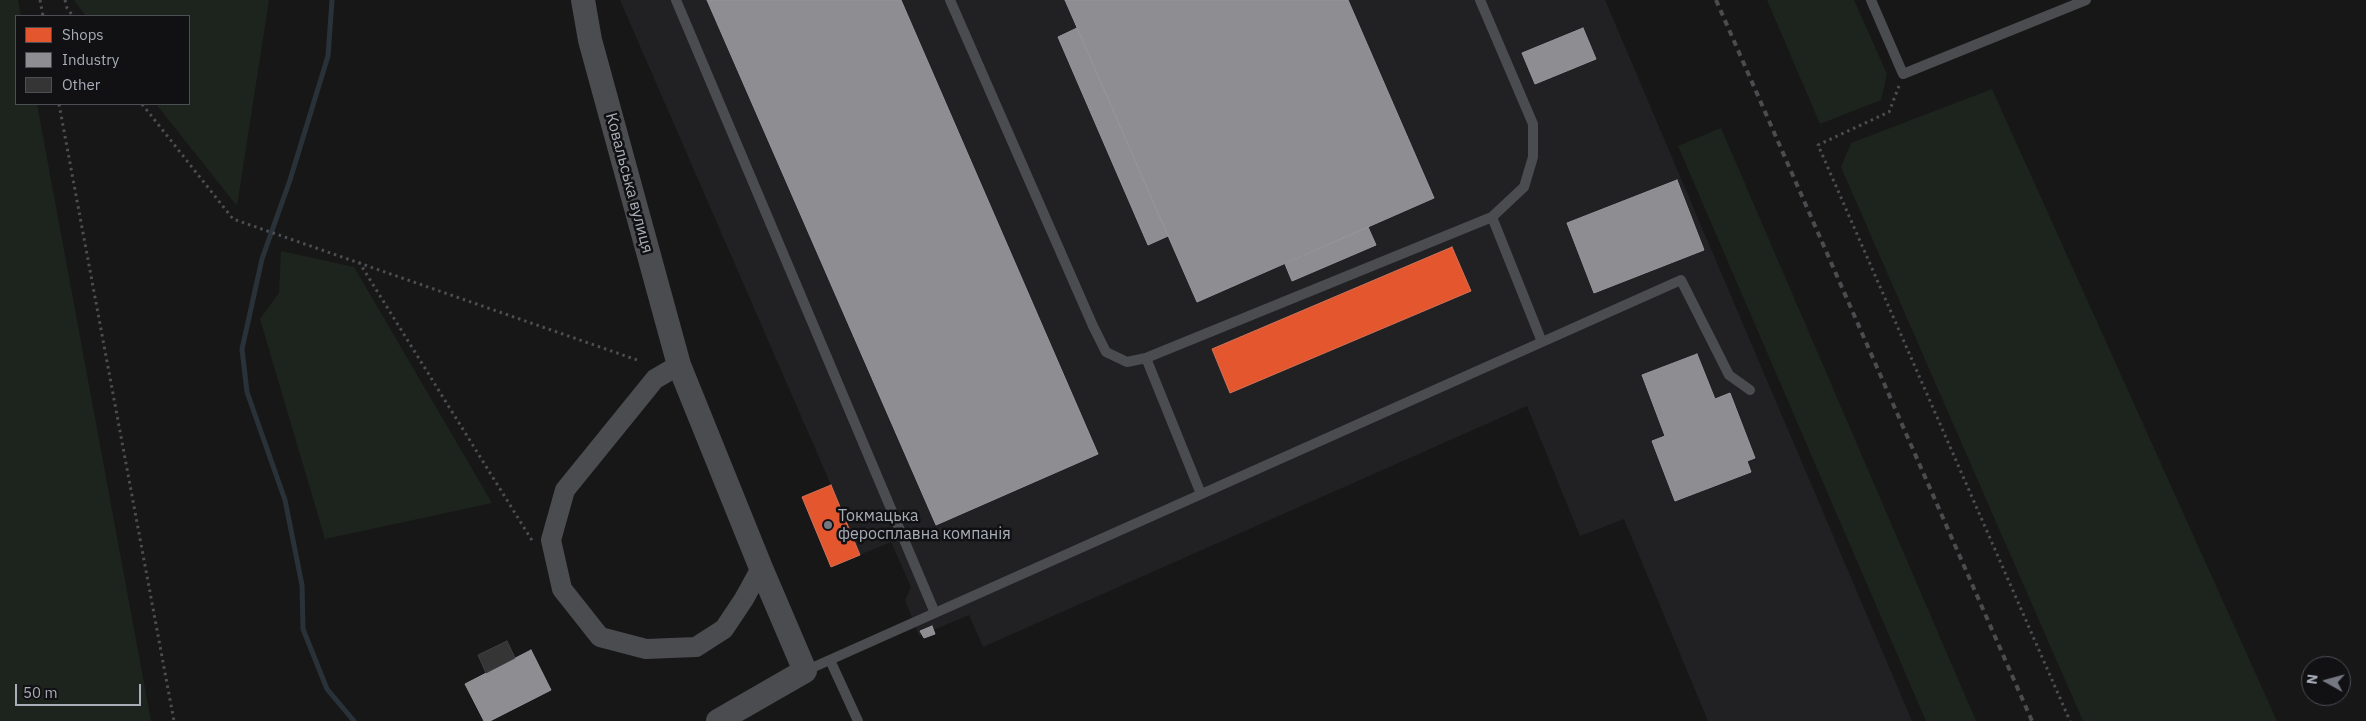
<!DOCTYPE html>
<meta charset="utf-8">
<style>
body{margin:0}
#map{position:relative;width:2366px;height:721px;overflow:hidden;background:#171717;font-family:"IBM Plex Sans",sans-serif}
canvas{display:block}
.legend{position:absolute;left:15px;top:15px;width:175px;height:90px;box-sizing:border-box;background:#111113;border:1px solid #4d4f55;margin:0;padding:6px 9px;list-style:none;font-size:15px;color:#a8adb8}
.legend li{display:flex;align-items:center;gap:10px;height:25px}
.legend b{width:25px;border:1px solid #4d4f55}
.north{position:absolute;left:2301px;top:656px;width:50px;height:50px;box-sizing:border-box;background:#111113;border:1px solid #4d4f55;border-radius:50%;rotate:277deg;font-size:14px;font-weight:700;line-height:20px;text-align:center;color:#a8adb8}
.north::after{content:'';display:block;margin:auto;width:18px;height:22px;background:#757880;clip-path:polygon(50% 0,100% 100%,50% 72%,0 100%)}
.scale{position:absolute;left:15px;top:684px;width:126px;height:22px;box-sizing:border-box;border:2px solid #a8adb8;border-top:0;padding-left:6px;font-size:15px;line-height:18px;white-space:nowrap;color:#a8adb8;-webkit-text-stroke:4px #111113;paint-order:stroke}
</style>
<div id="map">
<canvas width="2366" height="721"></canvas>
<ul class="legend">
<li><b style="height:14px;background:#e4572e"></b>Shops</li>
<li><b style="height:14px;background:#8d8d92"></b>Industry</li>
<li><b style="height:14px;background:#353536"></b>Other</li>
</ul>
<div class="north">N</div>
<div class="scale">50 m</div>
</div>
<script>
const context = document.querySelector('canvas').getContext('2d');
context.lineJoin = 'round';
function fillPath(path, color) { context.fillStyle = color; context.fill(path, 'evenodd'); }
const shape = rows => new Path2D(rows.map(r => 'M' + r).join(''));
function trace(path, color, width, dash) { context.strokeStyle = color; context.lineWidth = width; context.lineCap = dash ? 'butt' : 'round'; context.setLineDash(dash || []); context.stroke(path); }
function write(font, color, halo, rows, align = 'center') {
  context.font = font + ' "IBM Plex Sans",sans-serif'; context.lineWidth = 5; context.setLineDash([]); context.textBaseline = 'middle'; context.strokeStyle = halo; context.fillStyle = color; for (const [text, x, y, turn = 0] of rows) {
    context.save(); context.translate(x, y); context.rotate((+turn || 0) * Math.PI / 180); context.textAlign = isNaN(turn) ? turn : align; if (halo) context.strokeText(text, 0, 0); context.fillText(text, 0, 0); context.restore();
  }
}
fillPath(shape([
 [620,0,1605,0,1912,721,1708,721,1624,519,1580,536,1527,406,983,647,969,615,919,636,905,600,911,587,891,542,831,567,802,497,831,485]
]), '#212123');
fillPath(shape([
 [0,0,18,0,21,16,16,16,16,104,37,104,151,721,0,721],
 [74,0,269,0,237,206,156,104,189,104,189,16,86,16],
 [1767,0,1854,0,1887,74,1881,100,1820,124],
 [1992,89,2277,721,2083,721,1841,167,1851,143],
 [1721,128,1976,721,1926,721,1678,146],
 [281,251,354,267,492,503,325,539,260,319,279,293]
]), '#1d241e');
const shops = shape([
 [1452,247,1471,291,1230,393,1212,349,1452,247],
 [831,485,860,555,831,567,802,497,831,485]
]);
fillPath(shops, '#e4572e');
trace(shops, '#d27157', 1);
const industry = shape([
 [707,0,901,0,1098,454,936,525,707,0],
 [1065,0,1348,0,1434,198,1197,302,1065,0],
 [1077,28,1168,236,1148,245,1058,37,1077,28],
 [1583,28,1596,59,1535,84,1522,53,1583,28],
 [1677,180,1704,250,1594,293,1567,223,1677,180],
 [1368,227,1376,245,1292,281,1285,264,1368,227],
 [1697,354,1715,399,1730,393,1755,458,1747,461,1751,472,1675,501,1652,441,1665,436,1642,375,1697,354],
 [932,626,935,634,924,638,920,631,932,626],
 [531,650,551,690,490,721,484,721,465,684,531,650]
]);
fillPath(industry, '#8d8d92');
trace(industry, '#95979d', 1);
trace(shape([
 [332,0,328,56,290,180,262,259,242,349,247,392,285,500,302,585,303,629,327,689,354,721]
]), '#2a3239', 5);
const building = shape([
 [507,641,515,658,486,673,478,655,507,641]
]);
fillPath(building, '#353536');
trace(building, '#3f4043', 1);
trace(shape([
 [40,0,43,16],
 [65,0,67,8,73,16],
 [1899,86,1889,112,1818,145,2070,721],
 [59,104,174,721],
 [142,104,233,219,640,361],
 [359,262,533,542]
]), '#4d4e52', 3, [2.5, 4]);
trace(shape([
 [676,0,935,613],
 [950,0,1093,326,1106,352,1127,362,1146,358,1201,494],
 [1480,0,1533,124,1533,157,1524,187,1492,217,1542,342],
 [1871,0,1903,74,2086,0],
 [1146,358,1492,217],
 [830,660,858,721],
 [805,671,1681,280,1729,375,1750,390]
]), '#4b4c50', 10);
trace(shape([
 [679,365,655,379,565,490,551,540,562,589,600,637,646,649,696,647,724,629,744,599,761,568]
]), '#4b4c50', 20);
trace(shape([
 [583,0,590,40,679,365,761,568,805,671,718,721]
]), '#4b4c50', 24);
trace(shape([
 [1716,0,2032,721]
]), '#4b4c4f', 4, [6, 5]);
for (const [x, y, r, color] of [
 [828,525,5,"#757880"]
]) { const dot = new Path2D(); dot.arc(x, y, r, 0, 2 * Math.PI); context.fillStyle = color; context.fill(dot); trace(dot, '#111113', 2); }
write('16px', '#a8adb8', '#111113', [
 ["Ковальська вулиця",629,183,75]
]);
write('16px', '#a8adb8', '#111113', [
 ["Токмацька",838,516],
 ["феросплавна компанія",838,534]
], 'left');
</script>
